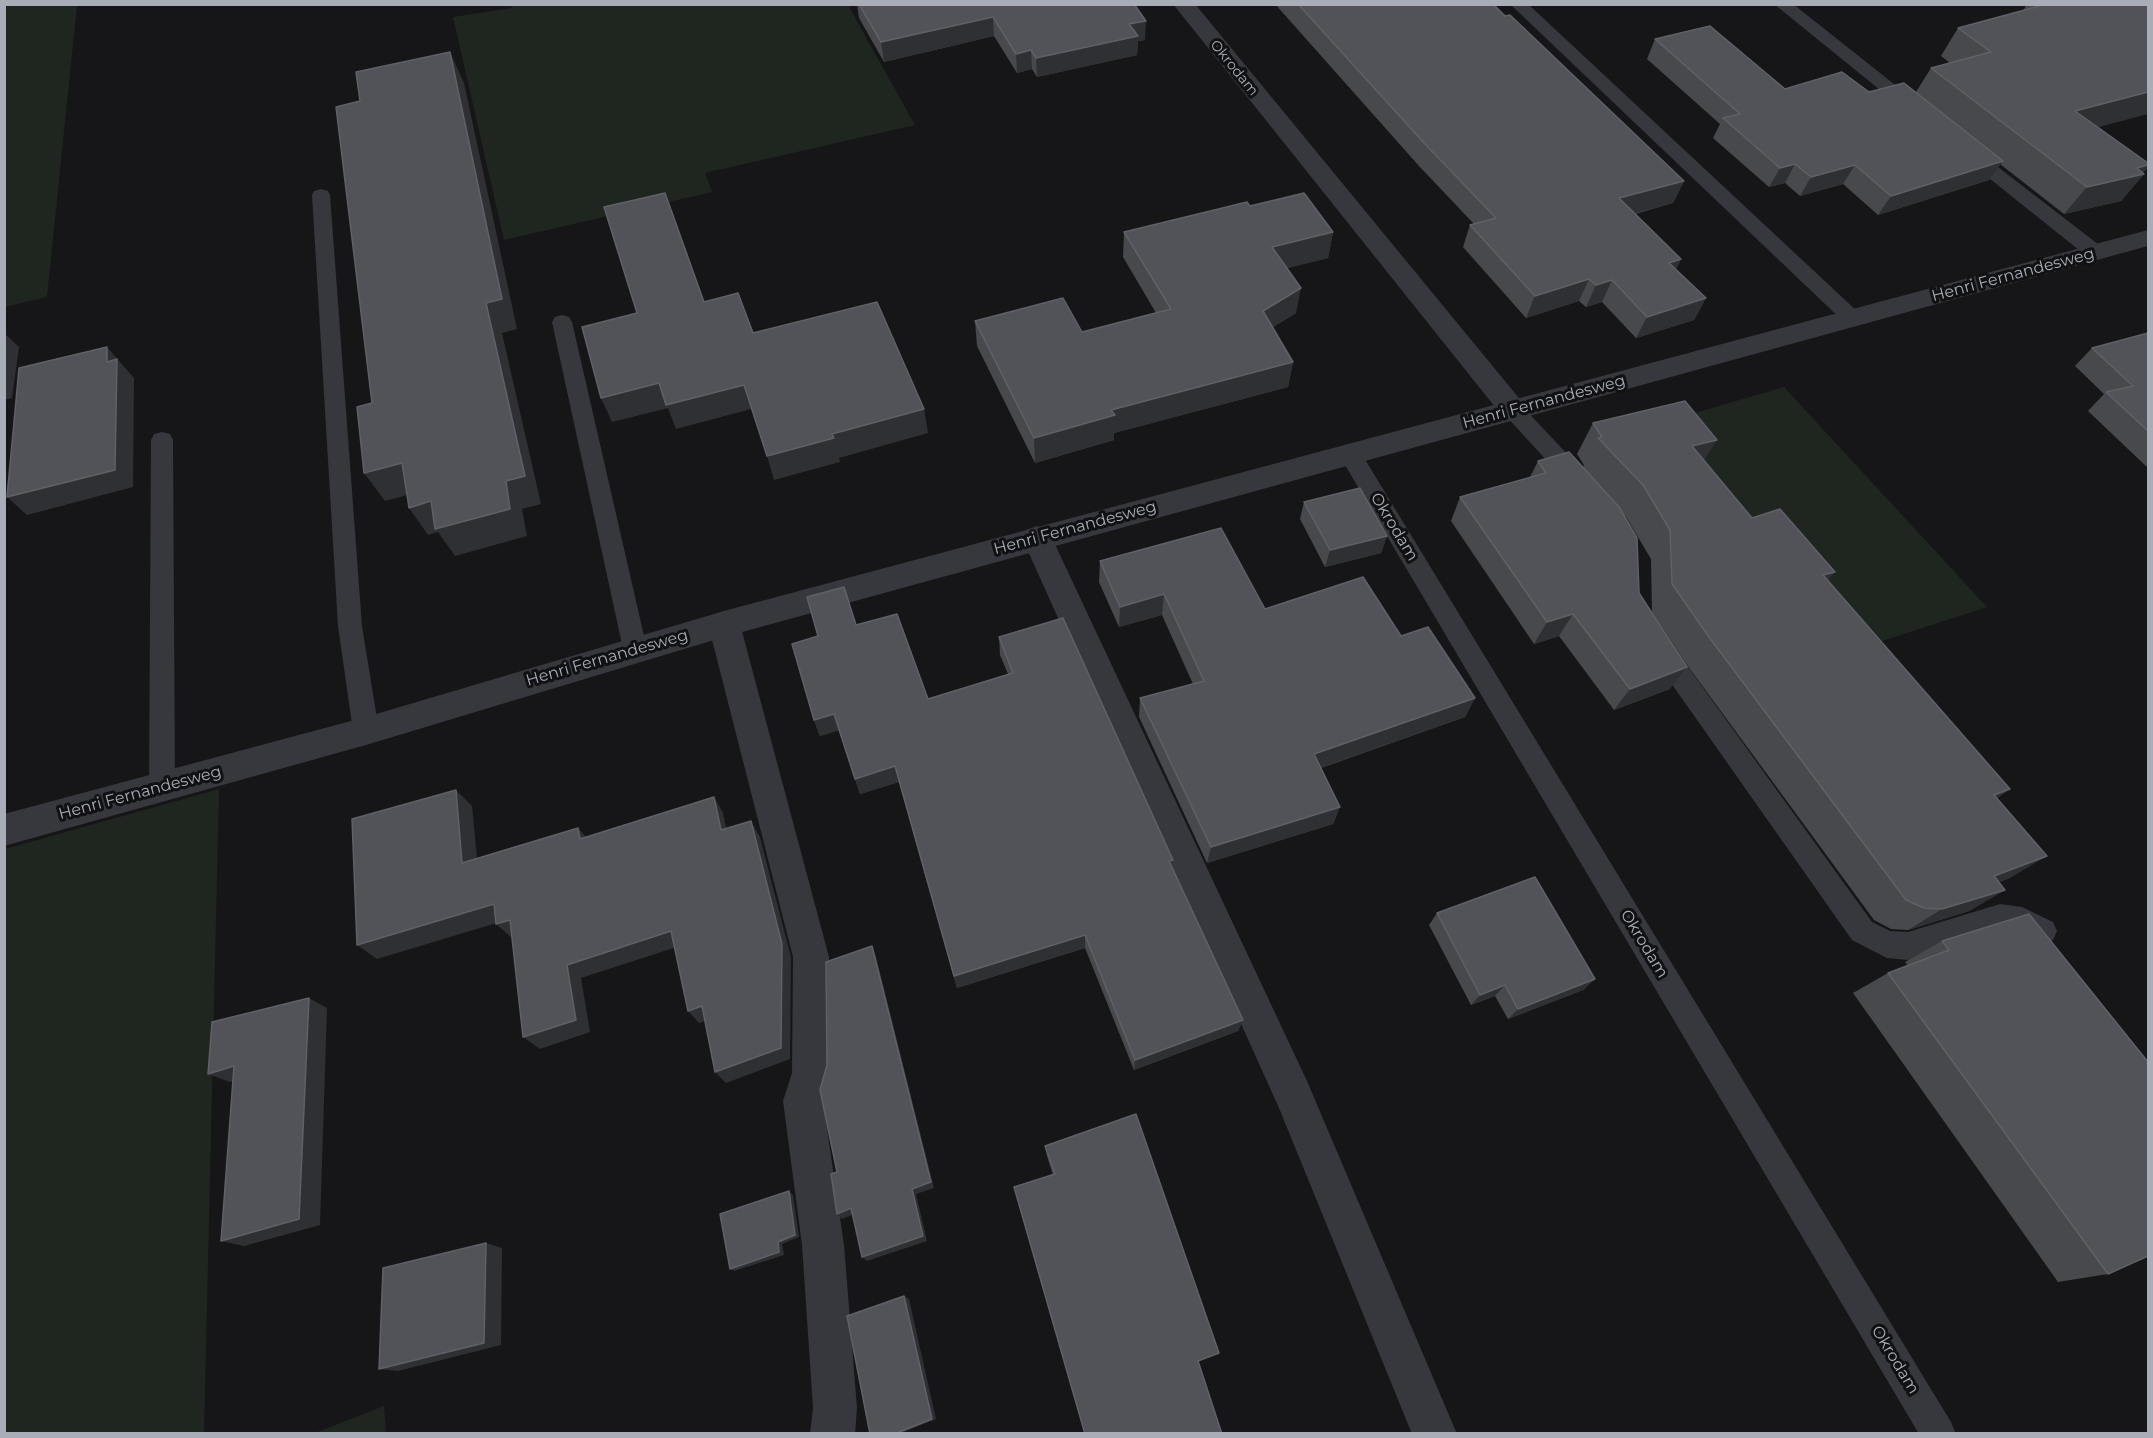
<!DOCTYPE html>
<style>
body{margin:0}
#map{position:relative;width:2153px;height:1438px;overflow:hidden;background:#161618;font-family:Montserrat,sans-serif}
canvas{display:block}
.frame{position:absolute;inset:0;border:6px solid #a8adb8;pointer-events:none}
</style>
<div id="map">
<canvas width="2153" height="1438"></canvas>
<div class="frame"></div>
</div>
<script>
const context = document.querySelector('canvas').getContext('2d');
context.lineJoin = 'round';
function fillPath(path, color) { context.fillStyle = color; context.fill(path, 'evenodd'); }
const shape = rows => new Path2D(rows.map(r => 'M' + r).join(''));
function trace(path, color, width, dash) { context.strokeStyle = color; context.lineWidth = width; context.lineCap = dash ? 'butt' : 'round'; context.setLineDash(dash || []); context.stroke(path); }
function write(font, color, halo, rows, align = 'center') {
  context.font = font + ' Montserrat,sans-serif'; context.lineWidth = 6; context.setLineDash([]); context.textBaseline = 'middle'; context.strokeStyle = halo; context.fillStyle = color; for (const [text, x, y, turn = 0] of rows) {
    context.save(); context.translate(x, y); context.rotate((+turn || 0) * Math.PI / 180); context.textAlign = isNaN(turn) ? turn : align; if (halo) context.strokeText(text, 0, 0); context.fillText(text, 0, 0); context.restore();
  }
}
fillPath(shape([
 [511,4,848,5,915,125,705,173,712,192,504,240,453,17,512,8],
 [4,5,77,5,47,297,5,307],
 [1784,387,1987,607,1861,648,1671,420],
 [219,789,204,1433,5,1434,5,849],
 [384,1406,386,1433,315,1433]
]), '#1e261f');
fillPath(shape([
 [1510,4,1528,4,1859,313,1862,318,1859,323,1852,325,1845,323,1510,4],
 [1774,4,1793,4,1918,103,1921,107,1918,111,1906,111,1774,4],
 [1966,145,1972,147,2103,248,2106,253,2103,258,2096,259,2089,258,1960,155,1957,151,1960,147,1966,145],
 [321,189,328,191,330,195,362,626,379,731,375,739,366,742,357,739,353,731,338,626,312,195,314,191,321,189],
 [562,315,569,317,572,322,647,649,644,656,635,659,626,656,623,649,552,322,555,317,562,315],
 [1513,402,1521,405,1586,474,1589,480,1586,486,1578,488,1570,486,1505,415,1502,410,1505,405,1513,402],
 [162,432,170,434,173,440,175,787,171,795,162,799,153,795,149,787,151,440,154,434,162,432],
 [1350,446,1358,448,1951,1422,1956,1434,1919,1434,1342,460,1339,454,1342,448,1350,446],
 [1661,639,1670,642,1872,922,1890,931,1908,932,2000,904,2022,907,2053,922,2057,931,2053,940,2043,944,2018,933,2000,930,1908,960,1887,958,1852,940,1652,656,1649,649,1652,642,1661,639]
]), '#37383d');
fillPath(shape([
 [1173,4,1195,4,1523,403,1527,410,1523,417,1513,420,1503,417,1173,4],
 [1037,526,1048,530,1052,538,1307,1081,1457,1434,1412,1434,1279,1108,1022,538,1026,530,1037,526],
 [724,611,735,615,740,624,829,957,830,1073,823,1101,844,1245,857,1408,855,1434,810,1434,813,1408,802,1245,783,1101,792,1073,793,957,708,624,713,615,724,611]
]), '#37383d');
fillPath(shape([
 [2148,230,2148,246,724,637,366,745,4,846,4,814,366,717,724,611,2148,230]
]), '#37383d');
fillPath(shape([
 [857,4,1134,4,1145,40,1138,41,1137,55,1037,77,1032,69,1017,73,994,36,884,62,859,18],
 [1275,4,1493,4,1684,181,1673,203,1635,214,1681,259,1676,269,1706,298,1694,320,1636,338,1602,302,1586,307,1579,301,1526,318,1463,247,1470,225,1474,224,1419,166],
 [2027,4,2148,4,2098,127,2148,167,2143,173,2144,174,2121,201,2064,214,2000,164,1989,180,1878,215,1843,184,1800,196,1785,183,1769,187,1713,138,1720,124,1647,59,1655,39,1785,89,1916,92,1931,68,1950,63,1941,56,1958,28,2023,11],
 [1250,206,1333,232,1328,258,1287,268,1296,313,1273,327,1293,362,1288,387,1114,433,1114,440,1035,463,977,346,975,321,1082,332,1156,313,1123,257,1124,232],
 [2148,333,2148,468,2088,411,2104,394,2075,366,2092,348],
 [1593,423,1704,460,1752,518,1827,580,2010,789,1997,798,2010,878,1999,882,2005,890,1969,911,1908,930,1891,929,1874,920,1687,665,1652,612,1651,559,1625,515,1639,593,1670,689,1614,710,1559,636,1534,644,1451,521,1460,497,1530,477,1538,461,1583,467,1584,465,1577,454],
 [1304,502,1387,536,1381,553,1325,567,1300,519],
 [1100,561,1265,609,1401,636,1475,698,1465,717,1321,768,1340,807,1333,824,1207,863,1139,717,1140,698,1193,684,1162,615,1119,627,1099,582],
 [856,625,928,699,1008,674,1000,655,999,637,1172,868,1243,1020,1238,1031,1134,1070,1085,948,957,988,899,782,860,794,839,730,820,736,814,720],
 [1437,913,1595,979,1583,990,1508,1019,1495,996,1471,1005,1429,925],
 [2029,914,2108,1274,2058,1282,1853,993,1888,973,1908,966,1905,962,1942,941],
 [1045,1146,1213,1356,1053,1175,1047,1156]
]), '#47494d');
fillPath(shape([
 [993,17,994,36,884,62,881,42],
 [1146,21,1145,40,1138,41,1137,55,1037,77,1036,58,1129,24],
 [1031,50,1032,69,1017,73,1016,54],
 [450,52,464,83,517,329,502,333,541,504,522,509,527,536,455,556,438,532,428,535,409,508,506,481,486,303],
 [2148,92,2148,114,2054,139,2075,111],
 [2003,161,1989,180,1878,215,1891,196],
 [1795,164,1785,183,1769,187,1780,168],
 [1855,165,1843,184,1800,196,1811,177],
 [2148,165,2148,167,2142,174,2144,174,2121,201,2064,214,2087,187],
 [1684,181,1673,203,1609,220,1619,198],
 [1333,232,1328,258,1268,273,1272,247],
 [1681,259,1670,281,1669,263],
 [1589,279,1579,301,1526,318,1535,296],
 [1612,280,1602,302,1586,307,1596,285],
 [1301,288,1296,313,1259,336,1263,311],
 [1706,298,1694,320,1636,338,1647,317],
 [4,333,19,347,12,398,4,400],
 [107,347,134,378,133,487,27,515,7,497,107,362],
 [1293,362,1288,387,1114,433,1114,440,1035,463,1034,438,1111,410],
 [659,383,744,385,751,409,676,429,668,408,612,422,601,398],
 [924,409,928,433,839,458,840,462,774,480,767,456,832,434],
 [1717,440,1697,471,1692,446],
 [402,463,422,491,385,501,364,473],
 [1387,536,1381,553,1325,567,1330,550],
 [1835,572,1810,600,1823,575],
 [1164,594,1162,615,1119,627,1120,607],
 [1573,614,1559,636,1534,644,1547,622],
 [1687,667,1670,689,1614,710,1630,689],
 [1475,698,1465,717,1308,772,1314,754],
 [834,714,840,730,820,736,814,720],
 [895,766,899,782,860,794,855,779],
 [2010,789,1975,813,1994,795],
 [456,790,472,806,479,879,462,863],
 [714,797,723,813,730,846,721,830],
 [1340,807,1333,824,1207,863,1211,847],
 [751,821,760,837,791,957,790,1059,726,1083,715,1072],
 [578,828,592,844,580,839],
 [2047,856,2010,878,1959,898,1994,876],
 [2005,890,1969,911,1908,930,1942,909],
 [494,904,510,919,377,959,357,945],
 [510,920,513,939,496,924],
 [671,931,683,945,581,978,590,1032,540,1049,523,1037,567,965],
 [1085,935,1085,948,957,988,954,976],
 [872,946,876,957,934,1188,916,1194,927,1241,867,1261,862,1257,912,1189],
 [1595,979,1583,990,1508,1019,1518,1009],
 [1505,985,1495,996,1471,1005,1480,995],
 [309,998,327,1008,320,1225,244,1246,221,1241],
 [702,1006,713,1018,699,1023,688,1011],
 [1243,1020,1238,1031,1134,1070,1135,1060],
 [234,1066,255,1076,230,1082,208,1074],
 [789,1191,793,1195,799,1237,782,1244,784,1255,734,1271,730,1269,778,1242],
 [851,1208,857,1213,842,1219,837,1214],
 [486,1243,502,1248,501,1345,398,1371,379,1369],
 [904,1296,909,1299,936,1419,899,1434,894,1434]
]), '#2f3033');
const building = shape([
 [859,4,1134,4,1146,21,1129,24,1138,36,1036,58,1031,50,1016,54,993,17,881,42,859,4],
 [1298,4,1493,4,1505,16,1510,15,1684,181,1619,198,1681,259,1669,263,1706,298,1647,317,1612,280,1596,285,1589,279,1535,296,1470,225,1496,218,1425,144,1298,4],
 [2047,4,2148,4,2148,92,2075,111,2148,163,2148,165,2137,168,2144,174,2087,187,1931,68,1991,52,1958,28,2047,4],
 [1710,26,1785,89,1842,72,1869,92,1904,83,2003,161,1891,196,1855,165,1811,177,1795,164,1780,168,1723,118,1740,114,1655,39,1710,26],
 [450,52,502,299,486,303,525,476,506,481,510,509,435,529,431,501,409,508,402,463,364,473,357,407,372,403,336,107,360,101,356,72,450,52],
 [665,193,704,302,738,293,753,333,877,302,924,409,832,434,834,438,767,456,744,385,666,405,659,383,601,398,582,327,637,313,604,207,665,193],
 [1304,193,1333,232,1272,247,1301,288,1263,311,1293,362,1111,410,1115,415,1034,438,975,321,1063,298,1082,332,1171,309,1124,232,1247,202,1250,206,1304,193],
 [2148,333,2148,431,2106,392,2133,386,2092,348,2148,333],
 [107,347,107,362,117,359,115,470,7,497,19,368,107,347],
 [1685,401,1717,440,1692,446,1752,518,1780,509,1835,572,1823,575,2010,789,1994,795,2047,856,1994,876,2005,890,1942,909,1924,908,1906,900,1709,637,1672,584,1670,530,1643,485,1598,438,1602,437,1593,423,1685,401],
 [1569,452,1619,507,1637,538,1639,593,1687,667,1630,689,1573,614,1547,622,1460,497,1546,473,1538,461,1569,452],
 [1360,488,1387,536,1330,550,1304,502,1360,488],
 [1221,528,1265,609,1363,577,1401,636,1428,627,1475,698,1314,754,1340,807,1211,847,1140,698,1204,681,1164,594,1120,607,1100,561,1221,528],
 [844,587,856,625,897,614,928,699,1013,673,999,637,1063,618,1173,860,1169,861,1243,1020,1135,1060,1085,935,954,976,895,766,855,779,834,714,814,720,792,644,818,636,807,597,844,587],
 [456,790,462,863,578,828,580,839,714,797,721,830,751,821,782,944,781,1048,715,1072,702,1006,688,1011,671,931,567,965,576,1020,523,1037,510,920,496,924,494,904,357,945,352,819,456,790],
 [1535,877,1595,979,1518,1009,1505,985,1480,995,1437,913,1535,877],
 [2029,914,2148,1062,2148,1256,2108,1274,1888,973,1949,950,1942,941,2029,914],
 [872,946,931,1182,912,1189,923,1236,862,1257,851,1208,837,1214,831,1174,837,1172,820,1090,827,1065,826,962,872,946],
 [309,998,299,1219,221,1241,234,1066,208,1074,212,1022,309,998],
 [1136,1114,1219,1353,1198,1361,1222,1434,1085,1434,1014,1187,1055,1174,1045,1146,1136,1114],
 [789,1191,795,1235,778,1242,779,1252,730,1269,720,1214,789,1191],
 [486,1243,484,1343,379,1369,383,1268,486,1243],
 [904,1296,932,1419,894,1434,870,1434,847,1316,904,1296]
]);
fillPath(building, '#525359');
trace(building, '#5f6168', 1.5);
write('14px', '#a8adb8', '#111113', [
 ["Okrodam",1234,68,51]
]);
write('16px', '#a8adb8', '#111113', [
 ["Henri Fernandesweg",2013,275,-15],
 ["Henri Fernandesweg",1544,402,-15],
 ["Okrodam",1394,527,59],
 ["Henri Fernandesweg",1075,528,-15],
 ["Henri Fernandesweg",607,658,-16],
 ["Henri Fernandesweg",140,793,-15],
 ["Okrodam",1644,944,59],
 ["Okrodam",1895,1360,59]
]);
</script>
